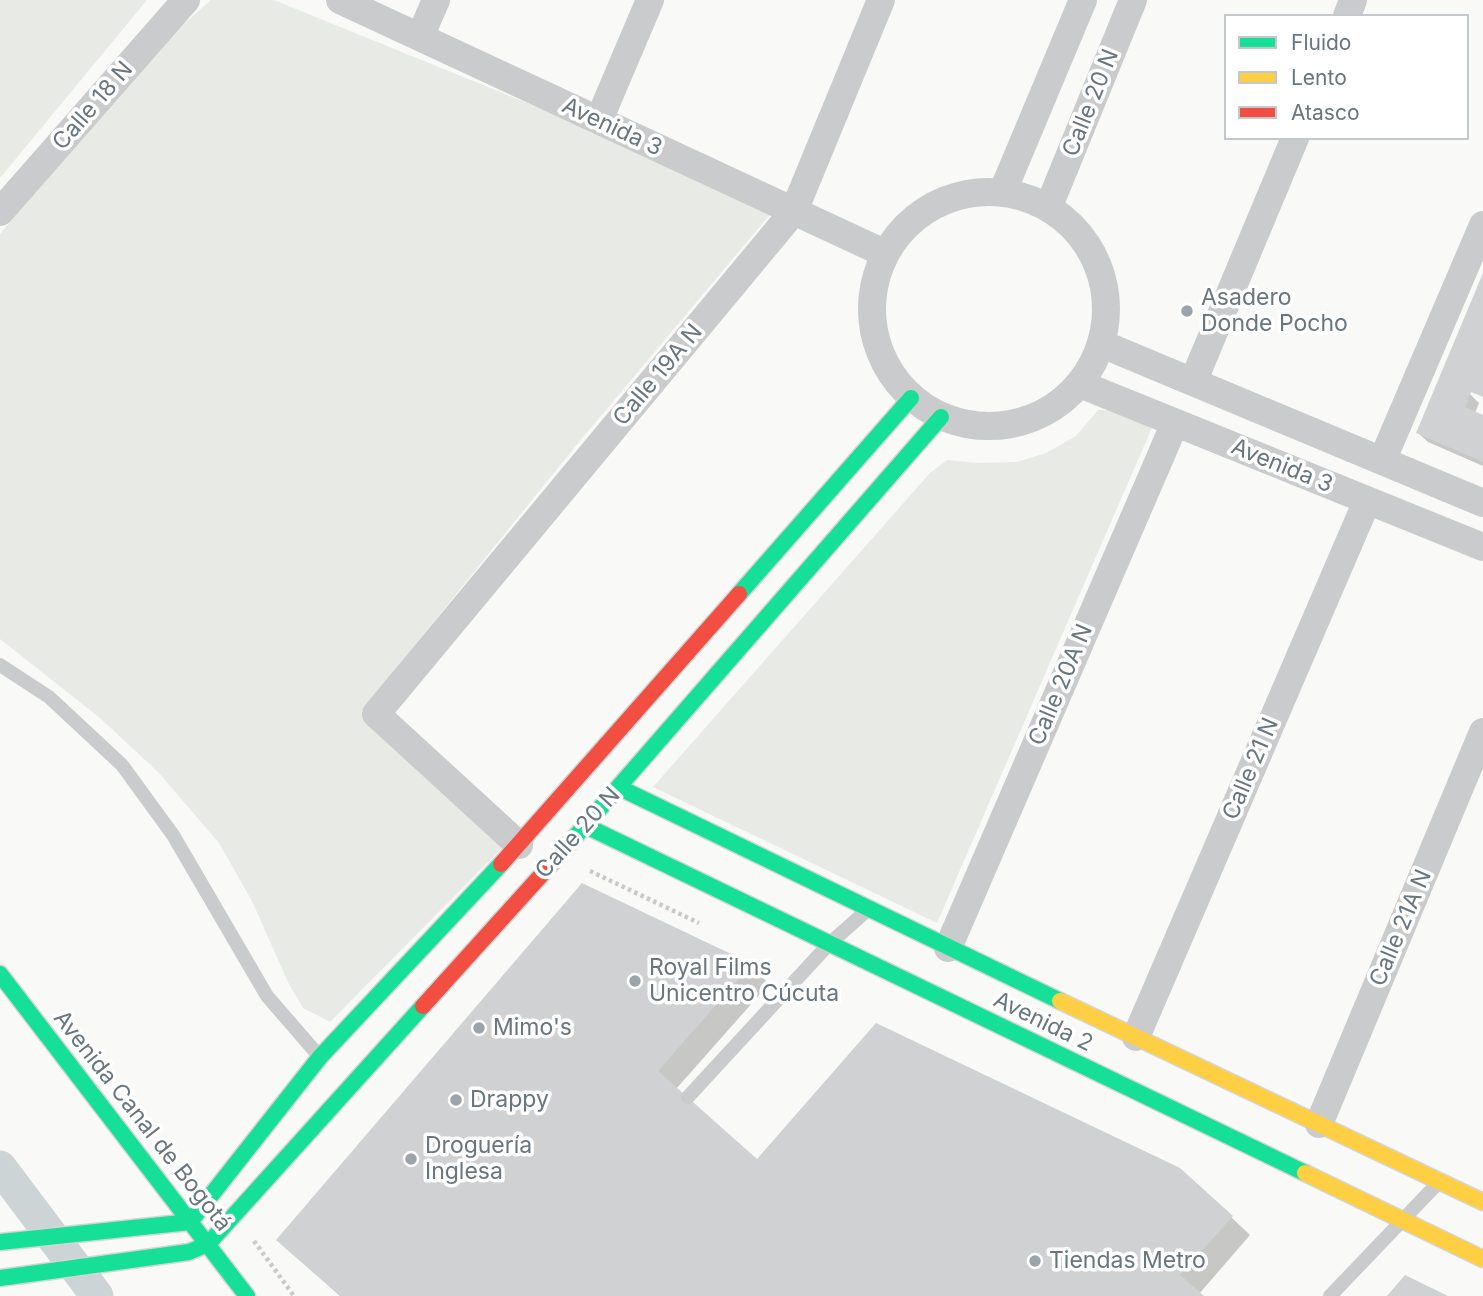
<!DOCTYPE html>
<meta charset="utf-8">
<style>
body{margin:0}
#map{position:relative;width:1483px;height:1296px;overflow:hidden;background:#f9f9f8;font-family:Inter,sans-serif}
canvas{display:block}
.legend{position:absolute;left:1224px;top:14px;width:245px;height:126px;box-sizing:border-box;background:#fff;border:2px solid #c2c8cc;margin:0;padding:9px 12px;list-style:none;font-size:21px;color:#67767f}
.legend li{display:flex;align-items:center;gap:14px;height:35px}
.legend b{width:35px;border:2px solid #c2c8cc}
</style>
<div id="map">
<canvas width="1483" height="1296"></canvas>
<ul class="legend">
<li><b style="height:9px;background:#16e098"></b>Fluido</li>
<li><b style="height:9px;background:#ffcf43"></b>Lento</li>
<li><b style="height:9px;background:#f24e42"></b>Atasco</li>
</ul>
</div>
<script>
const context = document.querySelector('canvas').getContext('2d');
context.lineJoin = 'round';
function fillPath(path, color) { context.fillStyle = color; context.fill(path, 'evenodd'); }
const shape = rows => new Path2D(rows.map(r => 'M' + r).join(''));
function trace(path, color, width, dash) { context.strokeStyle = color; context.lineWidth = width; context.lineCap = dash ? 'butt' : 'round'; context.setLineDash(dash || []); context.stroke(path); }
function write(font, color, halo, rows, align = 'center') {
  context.font = font + ' Inter,sans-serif'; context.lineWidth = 7; context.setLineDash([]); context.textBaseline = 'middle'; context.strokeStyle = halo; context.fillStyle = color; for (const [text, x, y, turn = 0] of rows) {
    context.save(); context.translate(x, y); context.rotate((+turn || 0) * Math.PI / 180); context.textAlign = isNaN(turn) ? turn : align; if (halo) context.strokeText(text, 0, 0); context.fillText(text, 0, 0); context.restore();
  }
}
fillPath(shape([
 [0,0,147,0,0,178],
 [211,0,274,0,778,205,574,448,361,712,507,843,330,1022,303,1008,288,982,252,901,219,843,159,773,100,718,0,639,0,234,150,54],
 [1098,410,1125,411,1154,423,937,923,653,787,930,473,947,460,979,463,1017,462,1046,453,1076,436]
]), '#e8eae6');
fillPath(shape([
 [1483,276,1483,395,1443,379,1469,393,1479,403,1475,413,1483,417,1483,466,1428,442,1418,433],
 [751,965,769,984,676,1089,757,1161,1231,1217,1250,1235,1199,1294,1201,1296,340,1296,278,1240]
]), '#0003');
trace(shape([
 [0,1167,97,1296]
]), '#cdd4d6', 33);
fillPath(shape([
 [1483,273,1483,397,1471,392,1465,407,1483,415,1483,462,1416,433],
 [582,883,752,964,658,1071,757,1159,876,1023,1180,1168,1233,1216,1180,1275,1204,1296,340,1296,276,1240],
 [1405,1275,1448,1296,1387,1296]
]), '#cfd1d2');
const fast = shape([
 [739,594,911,398],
 [620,788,1060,1001],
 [584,825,1305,1173],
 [554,861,941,417],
 [0,974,247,1296],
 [0,1242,190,1222,320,1057,501,864],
 [0,1278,189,1252,208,1244,423,1006]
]);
const slow = shape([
 [1060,1001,1483,1202],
 [1305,1173,1483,1259]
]);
const jam = shape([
 [501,864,739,594],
 [423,1006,554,861]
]);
trace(fast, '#d4d5d5', 19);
trace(slow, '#d4d5d5', 19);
trace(jam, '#d4d5d5', 19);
trace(shape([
 [590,871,699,923],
 [254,1241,294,1296]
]), '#c8c9ca', 4.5, [3.5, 3.5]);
trace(shape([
 [0,665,49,697,122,765,173,835,267,996,319,1056],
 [688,1097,829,944,864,913],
 [1330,1296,1439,1182]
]), '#cacbcc', 14);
trace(shape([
 [340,0,884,253],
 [1347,16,1353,0],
 [420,37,436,0],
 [599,120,650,0],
 [1003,191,1083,0],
 '872 309a117 117 0 1 1 234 0a117 117 0 1 1-234 0Z',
 [1049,206,1133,0],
 [0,212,186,0],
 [1102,344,1483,503],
 [1193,382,1295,138],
 [1080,384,1483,547],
 [1382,461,1483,225],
 [519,845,376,714,794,211,881,0],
 [948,948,1175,423],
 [1136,1037,1367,501],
 [1319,1124,1483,732]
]), '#cacbcc', 28);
trace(fast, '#16e098', 16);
trace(slow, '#ffcf43', 16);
trace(jam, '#f24e42', 16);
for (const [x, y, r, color] of [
 [1187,311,7,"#9aa4a9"],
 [635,981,7,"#9aa4a9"],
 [479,1028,7,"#9aa4a9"],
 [456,1100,7,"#9aa4a9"],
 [411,1159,7,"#9aa4a9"],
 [1035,1261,7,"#9aa4a9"]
]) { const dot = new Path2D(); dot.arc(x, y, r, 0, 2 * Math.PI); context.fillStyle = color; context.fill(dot); trace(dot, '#fff', 2.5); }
write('23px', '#67767f', '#fff', [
 ["Calle 20 N",1091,103,-68],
 ["Calle 18 N",93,106,-49],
 ["Avenida 3",612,127,25],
 ["Calle 19A N",658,375,-50],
 ["Avenida 3",1282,466,22],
 ["Calle 20A N",1061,685,-67],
 ["Calle 21 N",1251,769,-67],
 ["Calle 20 N",578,833,-48],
 ["Calle 21A N",1401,928,-67],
 ["Avenida 2",1043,1022,26],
 ["Avenida Canal de Bogotá",142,1121,52]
]);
write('23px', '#67767f', '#fff', [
 ["Asadero",1201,298],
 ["Donde Pocho",1201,324],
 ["Royal Films",649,968],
 ["Unicentro Cúcuta",649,994],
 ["Mimo's",493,1028],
 ["Drappy",470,1100],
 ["Droguería",425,1146],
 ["Inglesa",425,1172],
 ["Tiendas Metro",1049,1261]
], 'left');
</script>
